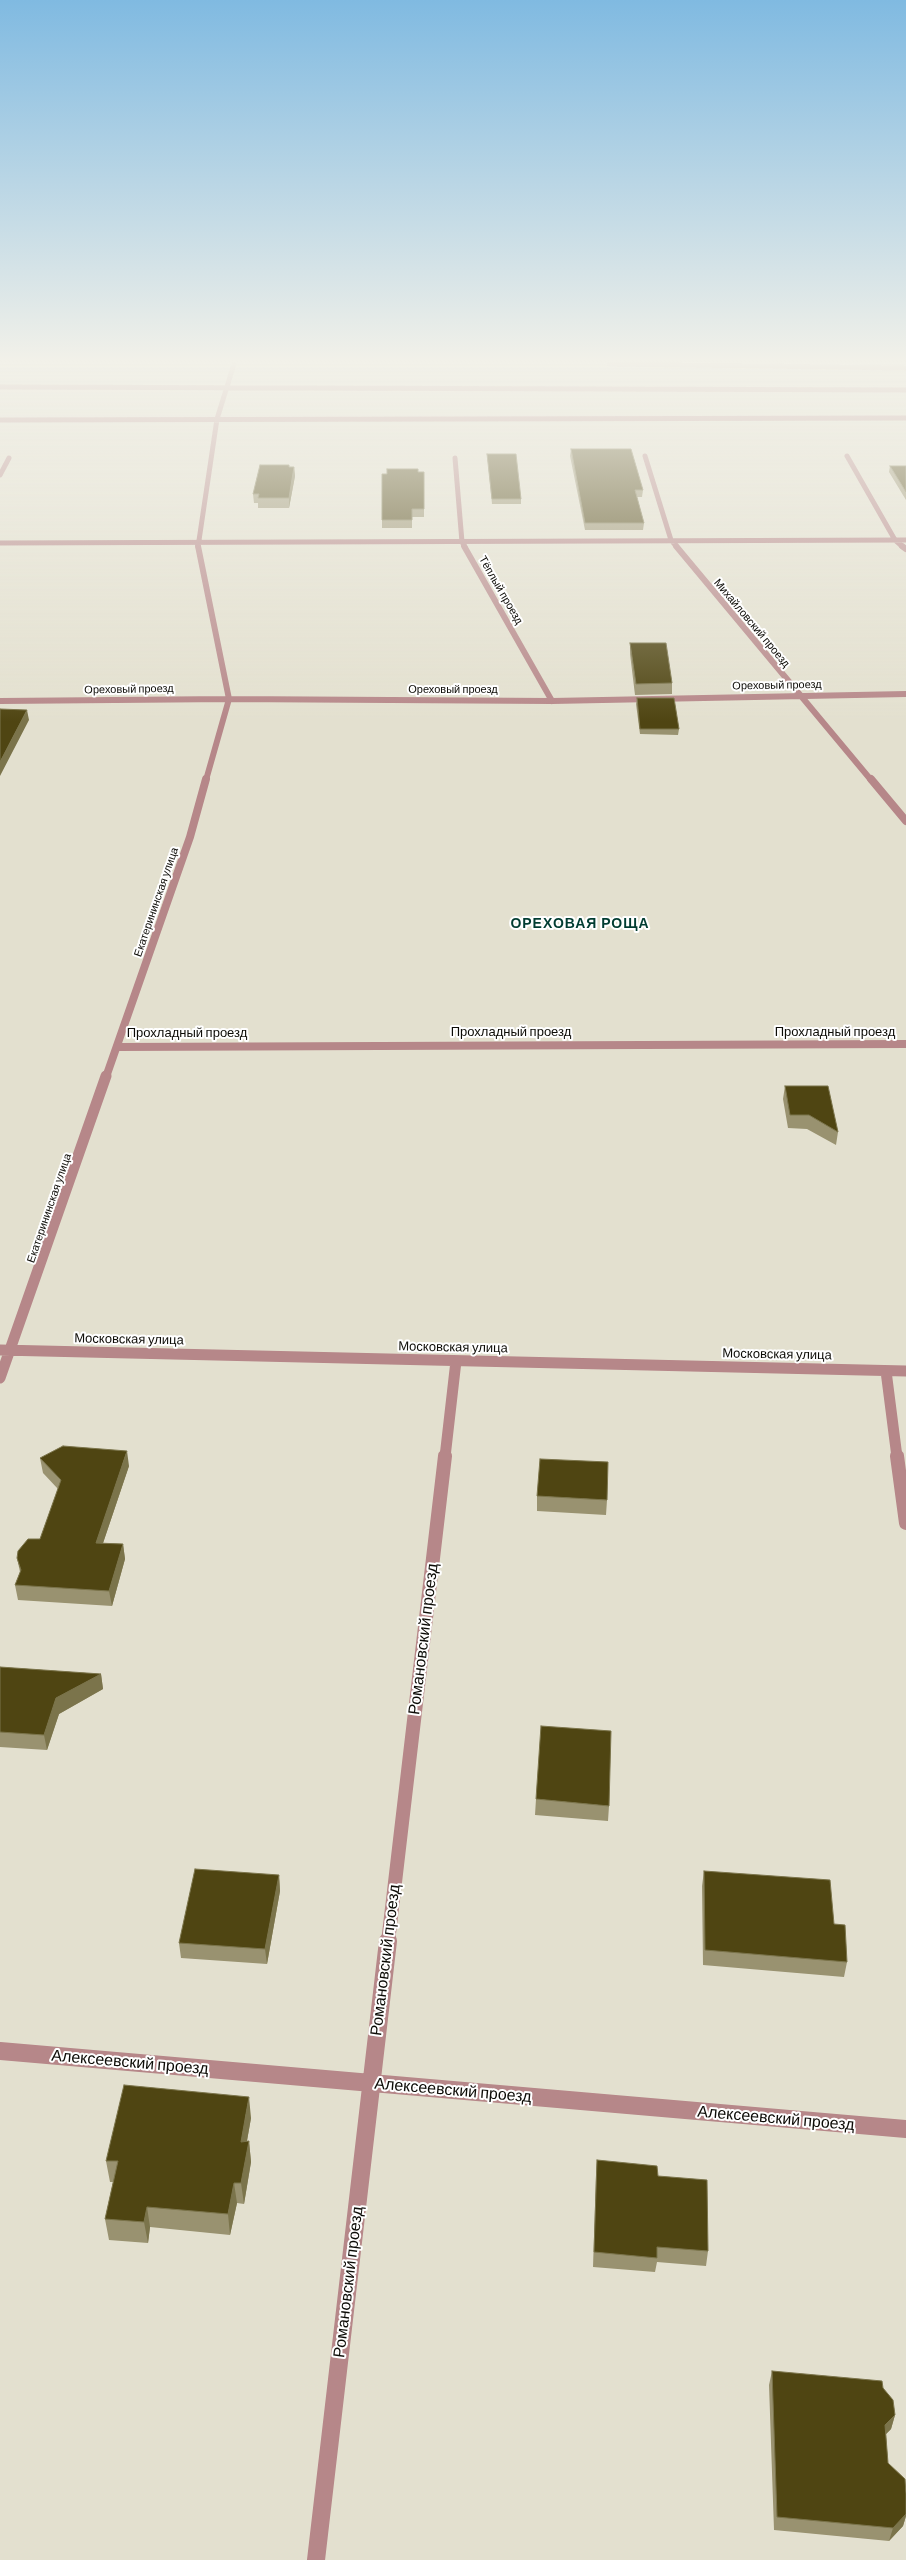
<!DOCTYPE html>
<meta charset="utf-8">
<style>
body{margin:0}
canvas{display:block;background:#e3e0cf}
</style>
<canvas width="906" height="2560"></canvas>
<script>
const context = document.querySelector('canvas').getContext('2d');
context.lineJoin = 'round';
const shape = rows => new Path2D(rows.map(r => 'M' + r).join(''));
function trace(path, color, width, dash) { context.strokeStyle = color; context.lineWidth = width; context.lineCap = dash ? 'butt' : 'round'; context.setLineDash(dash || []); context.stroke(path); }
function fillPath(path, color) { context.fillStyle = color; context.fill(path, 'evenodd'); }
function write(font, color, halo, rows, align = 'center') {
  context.font = font + ' Barlow,sans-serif'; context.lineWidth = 4; context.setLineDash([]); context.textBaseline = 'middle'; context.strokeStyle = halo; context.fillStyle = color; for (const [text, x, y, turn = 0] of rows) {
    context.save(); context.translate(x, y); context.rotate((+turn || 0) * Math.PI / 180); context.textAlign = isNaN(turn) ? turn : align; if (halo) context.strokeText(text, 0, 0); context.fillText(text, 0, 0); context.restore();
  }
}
trace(shape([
 [609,364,906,368],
 [0,387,906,390],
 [0,420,906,418],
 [645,456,671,540,677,547],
 [847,456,895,540,903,547],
 [455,458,462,542,465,547],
 [0,475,9,458],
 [0,543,906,540],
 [198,547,217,419,234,364]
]), '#b68789', 5);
trace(shape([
 [198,546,229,699,206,780],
 [464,546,552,701],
 [676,546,871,780],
 [902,546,906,549],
 [0,701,229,699,552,701,906,694]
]), '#b68789', 6);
trace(shape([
 [871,779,906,821],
 [117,1047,906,1044],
 [106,1077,190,837,206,779]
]), '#b68789', 8);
trace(shape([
 [0,1350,906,1371],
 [886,1371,897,1457],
 [0,1378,106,1076],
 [445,1457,456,1361]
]), '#b68789', 11);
trace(shape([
 [897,1456,906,1523],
 [388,1942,445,1456]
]), '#b68789', 14);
trace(shape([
 [0,2051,906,2129],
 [316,2560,388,1941]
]), '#b68789', 18);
fillPath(shape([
 [571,449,643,490,642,497,637,497,644,523,643,530,585,530,570,456],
 [487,454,521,499,521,504,492,504],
 [289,465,289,467,294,467,295,476,289,508,258,508,258,503,254,503,253,494],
 [890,466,906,466,906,500,889,472],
 [418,472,424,472,424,517,412,517,412,528,382,528,382,520],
 [630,643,672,683,672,694,635,695,630,654],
 [637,698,679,729,678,735,640,734,636,704],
 [785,1086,838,1132,836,1145,807,1129,788,1128,783,1099],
 [40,1458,129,1466,103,1543,123,1544,125,1559,112,1606,18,1600,15,1585,20,1572,17,1558,40,1539,58,1489,43,1473],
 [537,1496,607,1500,606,1515,537,1511],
 [0,1667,101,1674,103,1689,59,1714,47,1750,0,1747],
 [536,1799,609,1806,608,1821,535,1815],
 [704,1871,834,1924,847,1962,844,1977,703,1965,702,1886],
 [279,1875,280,1891,267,1964,181,1958,179,1943],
 [251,2118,247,2141,249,2141,251,2162,244,2204,237,2203,230,2235,150,2227,148,2243,109,2240,105,2219,113,2182,110,2182,106,2161],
 [597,2160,658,2176,708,2251,706,2266,657,2262,655,2272,593,2267,596,2175],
 [772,2371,883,2388,895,2415,891,2429,886,2434,888,2463,906,2494,906,2516,903,2526,889,2541,774,2530,769,2385]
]), '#999270');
fillPath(shape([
 [294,467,295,476,289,508,289,498],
 [27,710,29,720,0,776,0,762],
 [127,1451,129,1466,98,1558,96,1543],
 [123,1544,125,1559,112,1606,109,1591],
 [101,1674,103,1689,59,1714,47,1750,44,1735,56,1698],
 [279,1875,280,1891,267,1964,265,1949],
 [249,2097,251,2118,243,2163,241,2142],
 [249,2141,251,2162,244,2204,241,2183],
 [234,2183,237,2203,230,2235,228,2214],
 [147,2207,150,2227,148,2243,144,2222],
 [895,2415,891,2429,881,2439,885,2425],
 [906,2514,906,2516,903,2526,889,2541,893,2528]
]), '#7b744b');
const building = shape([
 [571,449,631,449,643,490,635,490,644,523,585,523,571,449],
 [487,454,516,454,521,499,492,499,487,454],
 [260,465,289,465,289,467,294,467,289,498,258,498,259,494,253,494,260,465],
 [890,466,906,466,906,492,890,466],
 [387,469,418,469,418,472,424,472,424,509,412,509,412,520,382,520,382,474,387,474,387,469],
 [630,643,666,643,672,683,636,684,630,643],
 [637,698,674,698,679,729,640,729,637,698],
 [0,709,27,710,0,762,0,709],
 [785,1086,828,1086,838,1132,809,1115,790,1115,785,1086],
 [63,1446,127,1451,96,1543,123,1544,109,1591,15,1585,21,1570,17,1558,18,1551,28,1539,40,1539,61,1480,40,1458,63,1446],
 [540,1459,608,1462,607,1500,537,1496,540,1459],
 [0,1667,101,1674,56,1698,44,1735,0,1732,0,1667],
 [541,1726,611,1731,609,1806,536,1799,541,1726],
 [195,1869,279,1875,265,1949,179,1943,195,1869],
 [704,1871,830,1880,834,1924,845,1925,847,1962,705,1950,704,1871],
 [124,2085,249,2097,241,2142,249,2141,241,2183,234,2183,228,2214,147,2207,144,2222,105,2219,118,2161,106,2161,124,2085],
 [597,2160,657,2166,658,2176,707,2180,708,2251,657,2247,657,2258,594,2252,597,2160],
 [772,2371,882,2381,883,2388,893,2400,895,2415,885,2425,888,2463,905,2479,906,2494,906,2514,893,2528,777,2517,772,2371]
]);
fillPath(building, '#4f4512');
trace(building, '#7b744b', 1);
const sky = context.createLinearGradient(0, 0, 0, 722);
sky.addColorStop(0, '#80bae1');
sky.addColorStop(0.5, '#f2f1e9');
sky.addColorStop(1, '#f2f1e900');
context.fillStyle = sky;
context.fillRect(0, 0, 906, 722);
write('11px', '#0c0b06', '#fff', [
 ["Тёплый проезд",501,590,60],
 ["Михайловский проезд",752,623,50],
 ["Ореховый проезд",777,685,-1],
 ["Ореховый проезд",129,689,-1],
 ["Ореховый проезд",453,689],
 ["Екатерининская улица",156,902,-71],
 ["Екатерининская улица",49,1208,-71]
]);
write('13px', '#0c0b06', '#fff', [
 ["Прохладный проезд",511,1032],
 ["Прохладный проезд",835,1032],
 ["Прохладный проезд",187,1033],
 ["Московская улица",129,1339,1],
 ["Московская улица",453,1347,1],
 ["Московская улица",777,1354,1]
]);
context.letterSpacing = '1px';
write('bold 14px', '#013c31', '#fff', [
 ["ОРЕХОВАЯ РОЩА",580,923]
]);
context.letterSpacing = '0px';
write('16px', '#0c0b06', '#fff', [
 ["Романовский проезд",423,1639,-83],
 ["Романовский проезд",385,1960,-83],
 ["Алексеевский проезд",130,2062,5],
 ["Алексеевский проезд",453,2090,5],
 ["Алексеевский проезд",776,2118,5],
 ["Романовский проезд",348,2282,-83]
]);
</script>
